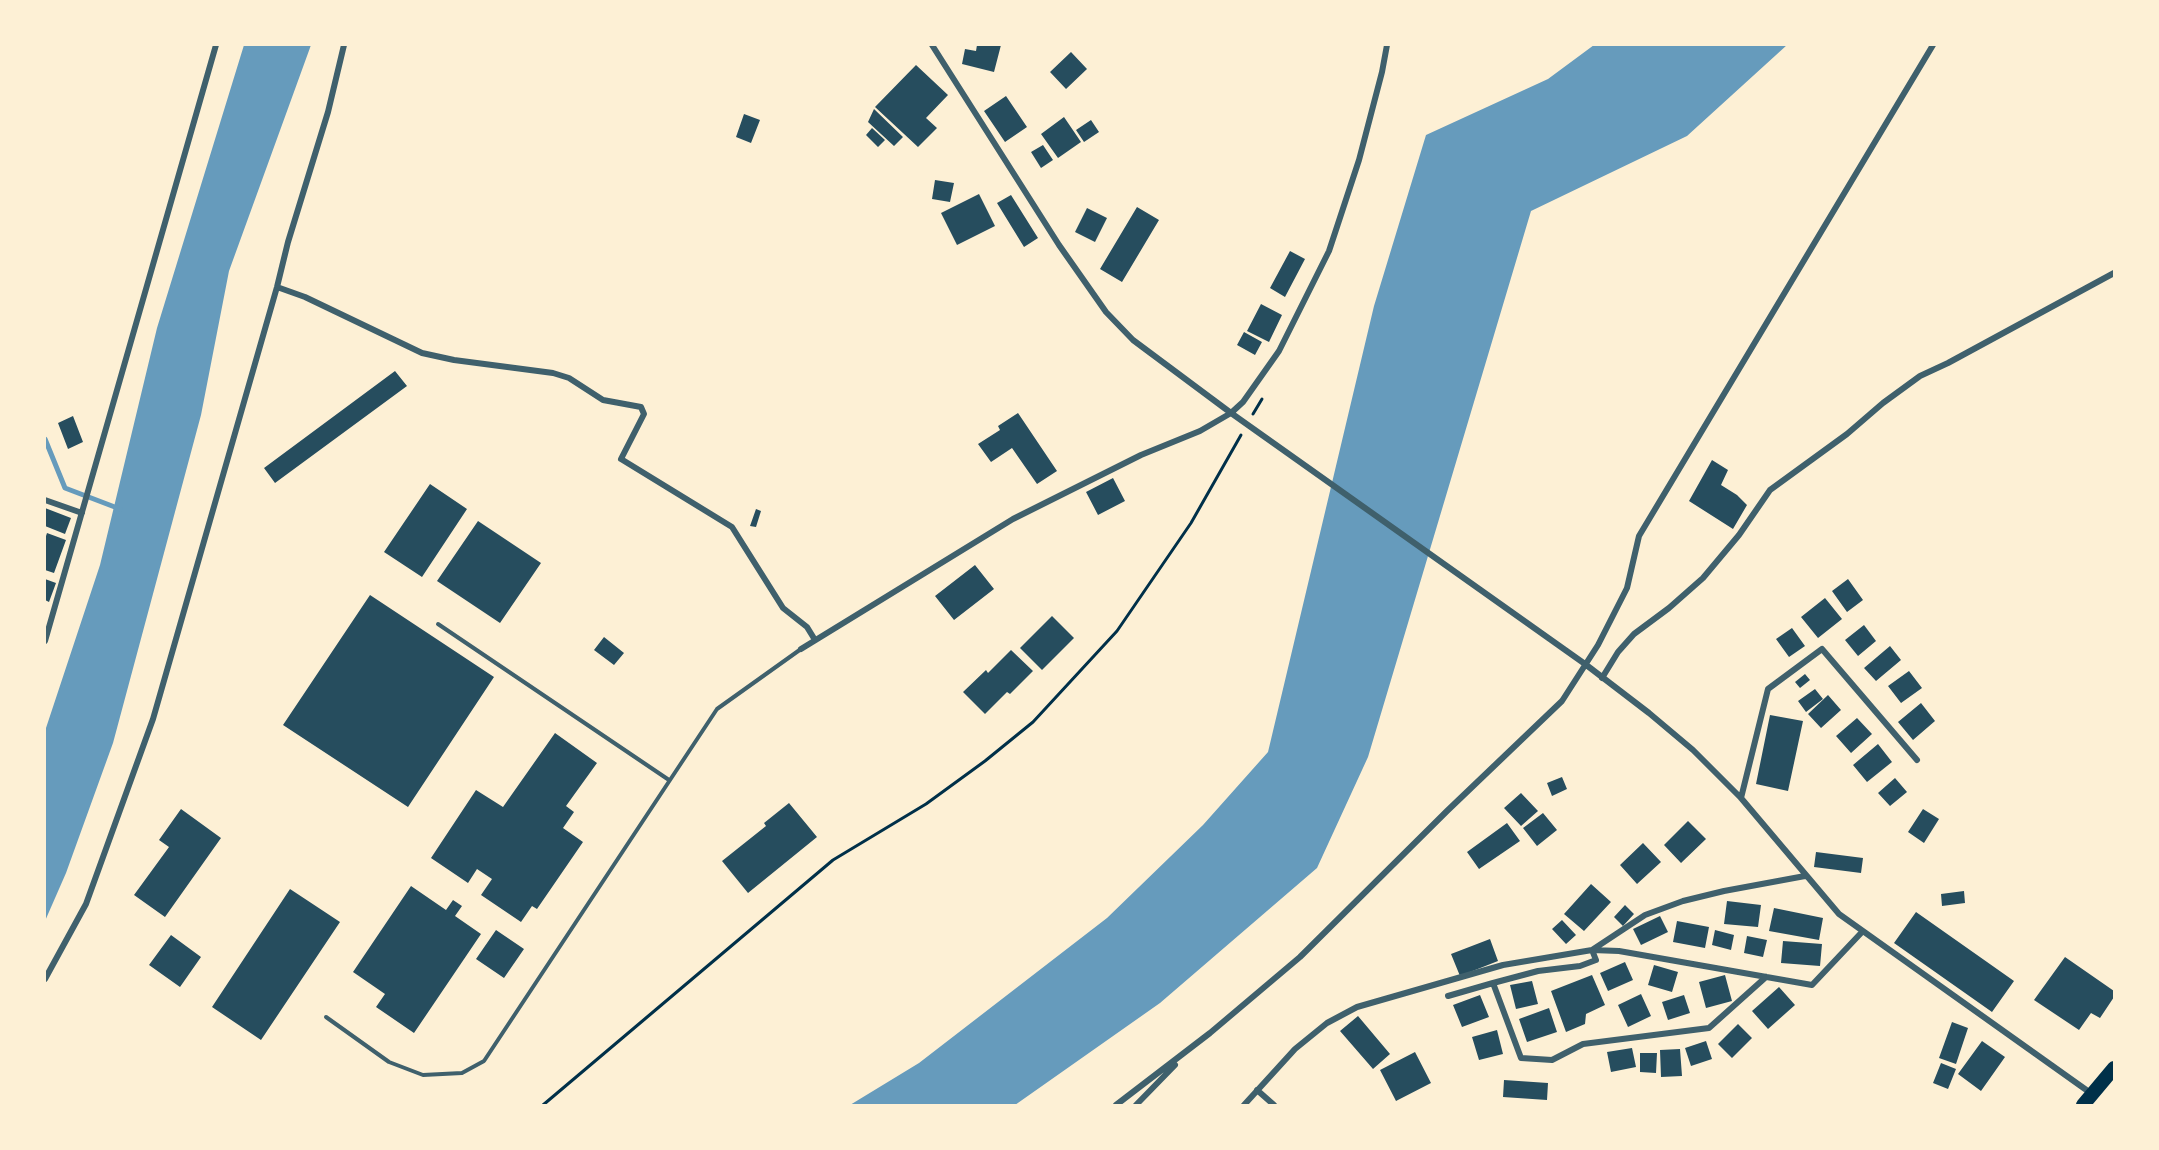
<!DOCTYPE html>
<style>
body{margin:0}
#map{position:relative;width:2159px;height:1150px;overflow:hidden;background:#fdf0d5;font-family:"Nunito Sans",sans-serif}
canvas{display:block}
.frame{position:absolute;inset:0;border:46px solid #fdf0d5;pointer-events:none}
</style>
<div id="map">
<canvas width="2159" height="1150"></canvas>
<div class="frame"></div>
</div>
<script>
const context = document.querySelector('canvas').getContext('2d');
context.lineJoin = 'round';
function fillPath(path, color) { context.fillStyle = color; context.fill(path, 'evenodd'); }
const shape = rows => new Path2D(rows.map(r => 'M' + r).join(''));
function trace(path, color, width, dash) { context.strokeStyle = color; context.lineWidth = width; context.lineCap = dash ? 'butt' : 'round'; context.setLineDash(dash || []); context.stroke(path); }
fillPath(shape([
 [244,45,311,45,229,271,201,415,113,743,66,873,45,921,45,731,100,565,157,328],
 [1594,45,1787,45,1687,136,1531,211,1368,757,1317,868,1160,1003,1015,1105,850,1105,919,1063,1107,918,1203,825,1268,752,1374,306,1426,135,1548,79]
]), '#669bbc');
trace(shape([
 [45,439,65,488,120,509]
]), '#669bbc', 5);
fillPath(shape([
 [977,45,1001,45,994,72,962,64,965,49,976,51],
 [1071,52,1087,69,1066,89,1050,72],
 [916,65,948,95,926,118,937,128,918,147,875,107],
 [1006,96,1027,127,1005,142,984,111],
 [874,109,903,137,894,146,868,122],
 [744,114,760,120,751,143,736,137],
 [1064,117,1081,142,1058,158,1041,134],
 [1091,120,1099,132,1084,142,1076,130],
 [872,128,885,140,878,147,866,135],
 [1043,145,1053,160,1041,168,1031,152],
 [935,180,954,183,950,202,932,199],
 [979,194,995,226,957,245,941,213],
 [1011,195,1038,238,1024,247,997,203],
 [1137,207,1159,220,1122,282,1100,269],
 [1087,208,1107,218,1095,242,1075,232],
 [1290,251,1305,259,1285,297,1270,288],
 [1261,304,1282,315,1269,342,1247,331],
 [1244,332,1262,342,1255,355,1237,345],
 [395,371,407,386,275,483,264,468],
 [1018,413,1057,471,1037,484,1012,448,991,462,978,444,1000,430,998,426],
 [73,416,83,442,68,449,58,423],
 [1712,460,1728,470,1721,485,1737,495,1747,505,1733,529,1689,501],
 [1113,478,1125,501,1098,515,1086,492],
 [430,484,467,509,422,577,384,552],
 [45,508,71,518,65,534,45,526],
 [756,509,761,511,756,527,750,526],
 [478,521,541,563,500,623,437,581],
 [47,533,66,540,54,573,45,570,45,539],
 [975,565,994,589,954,620,935,596],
 [45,579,56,583,49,602,45,600],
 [1848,579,1863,600,1847,612,1832,591],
 [370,595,494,677,408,807,283,725],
 [1825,598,1842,619,1818,638,1801,617],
 [1052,616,1074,638,1042,670,1020,648],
 [1864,625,1876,641,1858,656,1845,640],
 [1792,628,1805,646,1789,657,1776,639],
 [604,637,624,653,614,665,594,650],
 [1890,646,1901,660,1876,681,1864,668],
 [1011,650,1033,671,1010,694,1007,692,985,714,963,692,986,670,988,673],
 [1909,671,1922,688,1901,703,1888,686],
 [1805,674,1810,680,1800,688,1795,682],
 [1815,689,1823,699,1806,712,1798,701],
 [1828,695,1841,710,1821,728,1808,714],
 [1921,703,1935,721,1913,740,1898,722],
 [1770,715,1803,721,1788,791,1756,784],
 [1857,718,1872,734,1851,753,1836,736],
 [555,733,597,763,566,806,574,812,563,828,583,842,537,909,532,906,521,922,481,895,492,879,477,869,468,883,431,858,476,790,503,807],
 [1878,744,1892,762,1867,782,1853,765],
 [1562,777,1567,789,1552,796,1547,783],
 [1895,778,1907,792,1890,806,1878,793],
 [1521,793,1538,811,1521,826,1504,808],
 [789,803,817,837,748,893,722,861,766,826,764,823],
 [181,809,221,838,165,917,134,895,169,847,159,840],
 [1923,809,1939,819,1924,843,1908,832],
 [1543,813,1557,830,1537,846,1523,828],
 [1688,821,1706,839,1681,863,1664,845],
 [1507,823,1520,841,1479,869,1467,852],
 [1643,843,1661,862,1637,884,1620,865],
 [1816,852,1863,858,1861,873,1814,867],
 [1591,884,1611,902,1584,931,1564,914],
 [411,886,446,910,453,900,462,906,455,916,481,934,414,1033,376,1007,385,994,353,972],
 [290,889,340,922,261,1040,212,1007],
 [1964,891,1965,903,1942,906,1941,894],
 [1727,901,1761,905,1758,927,1724,924],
 [1625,905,1634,914,1623,926,1614,917],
 [1774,908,1823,918,1819,940,1769,931],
 [1916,912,2014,981,1992,1012,1894,943],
 [1660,916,1668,932,1641,945,1633,929],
 [1562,920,1576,935,1566,944,1552,929],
 [1677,921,1709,927,1705,948,1673,942],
 [496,930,524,949,504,978,476,959],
 [1715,930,1734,935,1731,950,1712,945],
 [171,935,201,957,180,987,149,965],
 [1747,936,1767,940,1763,957,1744,953],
 [1490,939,1498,961,1460,976,1451,954],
 [1783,941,1822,944,1820,966,1781,963],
 [2065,957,2114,991,2114,997,2100,1018,2091,1013,2079,1030,2034,1000],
 [1625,962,1633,980,1608,991,1600,973],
 [1654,965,1678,972,1672,992,1648,985],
 [1592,975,1605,1005,1586,1014,1585,1024,1566,1032,1551,991],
 [1725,975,1732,1001,1706,1008,1699,982],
 [1532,981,1538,1004,1516,1009,1510,985],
 [1779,987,1795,1005,1768,1029,1752,1011],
 [1641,994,1651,1016,1628,1027,1618,1005],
 [1480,995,1489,1017,1462,1027,1453,1005],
 [1684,995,1690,1013,1668,1020,1662,1002],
 [1549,1008,1557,1032,1527,1042,1519,1019],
 [1358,1016,1390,1054,1373,1069,1340,1031],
 [1952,1022,1968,1028,1956,1064,1939,1058],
 [1738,1024,1752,1038,1732,1058,1718,1044],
 [1497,1030,1503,1054,1479,1060,1472,1037],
 [1706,1041,1712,1059,1691,1066,1685,1048],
 [1982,1041,2005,1057,1981,1091,1958,1074],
 [1632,1048,1636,1067,1611,1072,1607,1052],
 [1680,1049,1682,1076,1661,1077,1660,1050],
 [1415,1052,1431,1083,1396,1101,1380,1070],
 [1640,1053,1657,1053,1656,1073,1640,1072],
 [1941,1063,1956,1069,1948,1089,1933,1083],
 [1504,1080,1548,1083,1547,1100,1503,1097]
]), '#264d5e');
trace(shape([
 [1253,414,1262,399],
 [543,1105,833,860,926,804,985,761,1033,722,1117,631,1191,523,1241,435]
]), '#003049', 3);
trace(shape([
 [438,624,669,780],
 [326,1017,389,1062,423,1075,462,1073,484,1061,717,709,801,649]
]), '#3f606c', 4);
trace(shape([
 [932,45,1059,245,1106,312,1133,340,1231,413,1585,664,1649,713,1693,750,1741,798,1839,914,2092,1094],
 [277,287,305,297,422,353,454,360,553,373,569,378,603,400,641,407,644,414,621,459,732,527,783,608,807,627,815,640],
 [45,500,82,513],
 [45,641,216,45],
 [801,649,1013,519,1141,455,1200,431,1231,413,1243,402,1279,351,1329,251,1359,160,1382,72,1387,45],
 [1602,678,1618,652,1634,634,1669,608,1703,578,1739,535,1770,490,1847,434,1883,403,1920,376,1948,363,2114,273],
 [1741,798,1768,689,1822,649,1917,760],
 [1766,977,1709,1028,1583,1044,1552,1060,1521,1058,1493,983,1538,971,1580,966,1596,960,1592,950,1619,951,1812,985,1862,932],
 [45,979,86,904,153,719,277,287,288,242,328,112,344,45],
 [1448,996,1493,983],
 [1257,1090,1274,1105],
 [1116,1105,1210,1033,1300,957,1447,811,1562,701,1598,645,1627,588,1639,536,1933,45],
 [1136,1105,1175,1065],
 [1244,1105,1295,1049,1327,1023,1357,1007,1503,965,1592,950,1645,915,1683,901,1724,891,1805,876]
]), '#3f606c', 6);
trace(shape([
 [2083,1105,2114,1068]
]), '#003049', 14);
</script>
